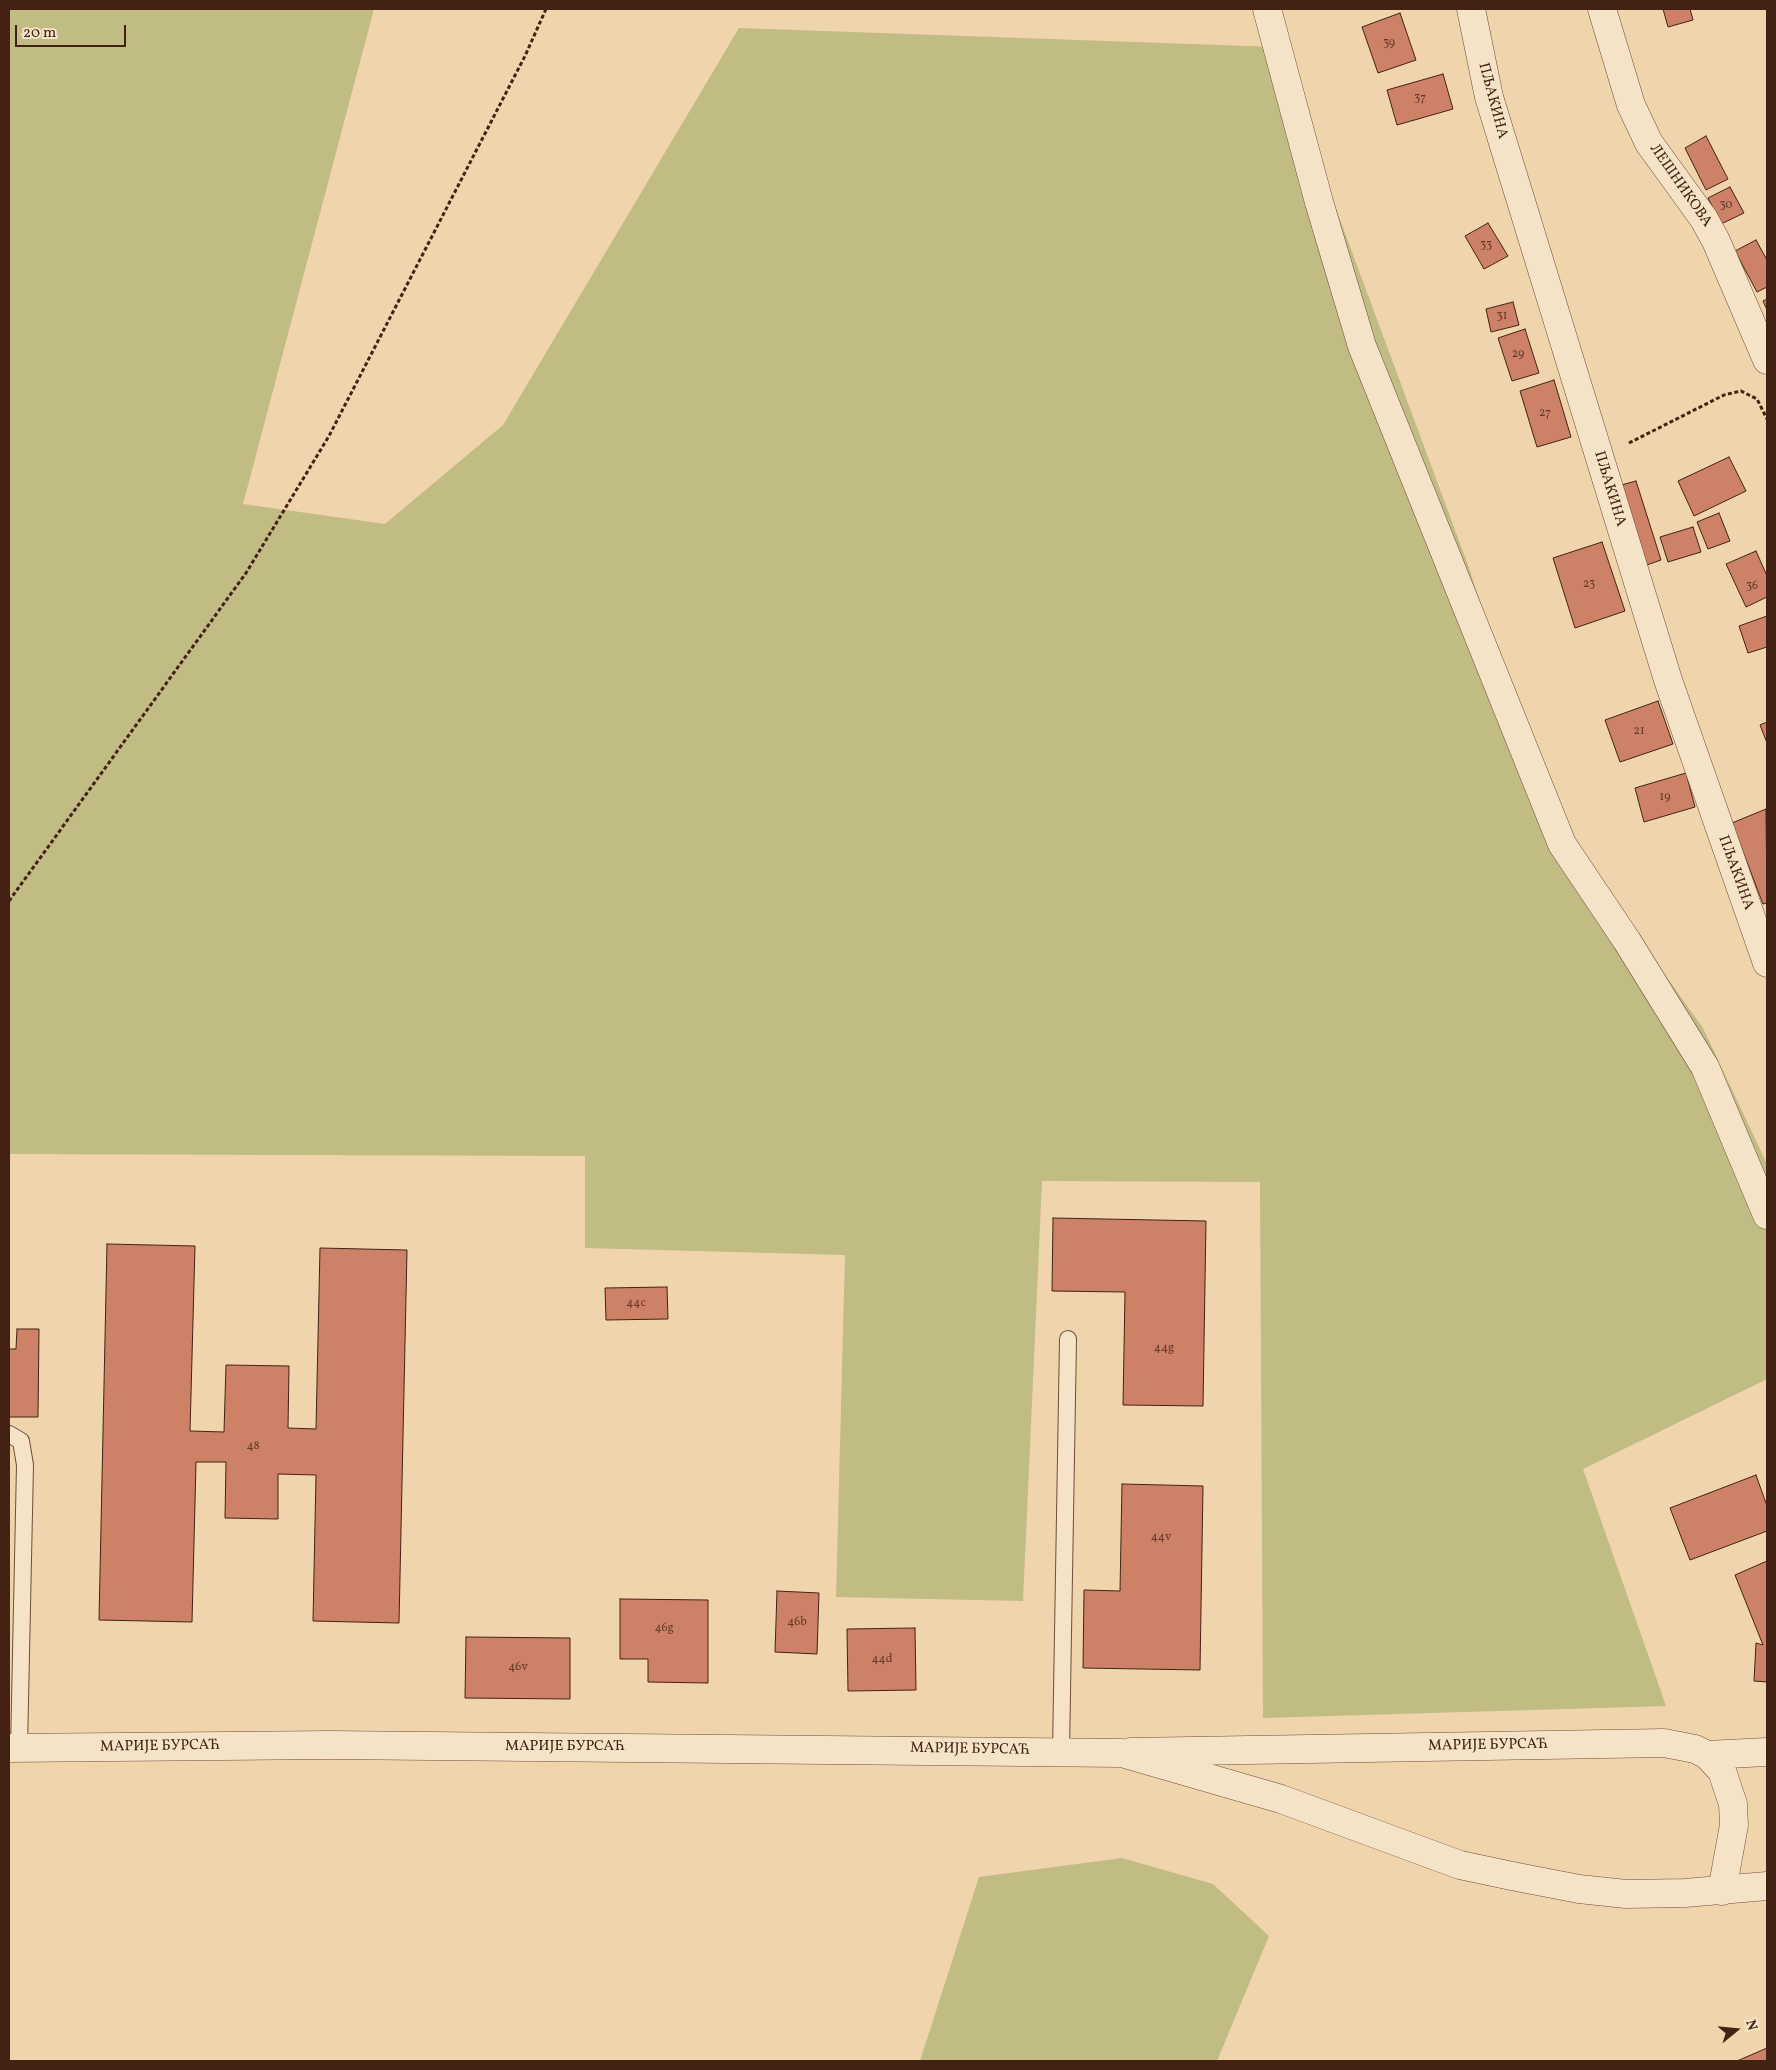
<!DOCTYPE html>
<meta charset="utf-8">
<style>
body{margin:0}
#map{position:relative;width:1776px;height:2070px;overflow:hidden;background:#f0d4ab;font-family:Vollkorn,serif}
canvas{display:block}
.frame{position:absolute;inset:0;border:10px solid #432213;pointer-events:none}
.north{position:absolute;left:1711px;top:2005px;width:50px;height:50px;-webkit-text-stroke:4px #f5e3c8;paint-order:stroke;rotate:73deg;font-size:14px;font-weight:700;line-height:20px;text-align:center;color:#432213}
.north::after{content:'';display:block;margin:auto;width:18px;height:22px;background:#432213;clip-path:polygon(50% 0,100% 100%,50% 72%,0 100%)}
.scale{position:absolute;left:15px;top:25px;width:111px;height:22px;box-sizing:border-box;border:2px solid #432213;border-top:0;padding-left:6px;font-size:15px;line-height:18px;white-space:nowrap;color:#432213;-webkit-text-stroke:4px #f5e3c8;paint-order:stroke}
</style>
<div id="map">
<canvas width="1776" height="2070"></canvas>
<div class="frame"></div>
<div class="north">N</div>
<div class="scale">20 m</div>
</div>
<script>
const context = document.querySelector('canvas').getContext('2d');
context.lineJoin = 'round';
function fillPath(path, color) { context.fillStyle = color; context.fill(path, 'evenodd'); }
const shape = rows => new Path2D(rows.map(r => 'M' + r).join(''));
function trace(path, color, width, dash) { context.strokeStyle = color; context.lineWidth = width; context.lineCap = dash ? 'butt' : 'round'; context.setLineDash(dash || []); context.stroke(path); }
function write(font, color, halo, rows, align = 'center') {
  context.font = font + ' Vollkorn,serif'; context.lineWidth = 4; context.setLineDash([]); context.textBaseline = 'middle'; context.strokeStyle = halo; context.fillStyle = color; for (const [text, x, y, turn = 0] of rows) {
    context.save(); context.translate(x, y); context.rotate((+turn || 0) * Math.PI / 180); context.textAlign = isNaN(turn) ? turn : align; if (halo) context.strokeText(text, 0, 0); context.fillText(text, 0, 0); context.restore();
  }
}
fillPath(shape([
 [9,9,374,9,243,504,385,524,503,425,739,28,1276,47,1468,565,1549,813,1703,1028,1767,1164,1767,1379,1583,1469,1666,1706,1263,1718,1260,1182,1042,1181,1023,1601,836,1597,845,1255,585,1248,585,1156,9,1154],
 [1122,1858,1213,1884,1269,1936,1217,2061,920,2061,979,1877]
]), '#c1bb84');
const building = shape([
 [1663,9,1690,9,1693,20,1668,27,1663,9],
 [1400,13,1416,60,1378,73,1362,27,1400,13],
 [1443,74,1453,109,1397,125,1387,90,1443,74],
 [1706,136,1728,179,1706,190,1685,148,1706,136],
 [1730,187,1744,213,1721,224,1708,198,1730,187],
 [1488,223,1508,256,1484,269,1465,236,1488,223],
 [1756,240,1767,260,1767,287,1757,292,1735,251,1756,240],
 [1767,299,1767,310,1763,301,1767,299],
 [1513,302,1519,325,1491,332,1486,309,1513,302],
 [1525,329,1539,373,1512,381,1498,338,1525,329],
 [1554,380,1571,437,1537,447,1520,391,1554,380],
 [1729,457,1746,491,1694,516,1678,481,1729,457],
 [1636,481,1661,560,1641,567,1614,487,1636,481],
 [1719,513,1730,541,1708,549,1697,522,1719,513],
 [1693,527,1701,552,1668,562,1660,537,1693,527],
 [1602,542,1625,611,1575,628,1553,558,1602,542],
 [1756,551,1767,576,1767,597,1746,607,1726,564,1756,551],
 [1767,616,1767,647,1748,653,1739,626,1767,616],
 [1658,701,1673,744,1620,762,1605,720,1658,701],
 [1767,722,1767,743,1760,725,1767,722],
 [1686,773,1695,807,1644,822,1635,788,1686,773],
 [1766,809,1767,903,1763,904,1732,823,1766,809],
 [1053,1218,1206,1221,1203,1406,1123,1405,1125,1292,1052,1291,1053,1218],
 [107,1244,195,1246,190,1431,224,1432,226,1365,289,1366,288,1428,316,1429,320,1248,407,1250,399,1623,313,1621,316,1475,278,1474,278,1519,225,1518,226,1462,196,1462,192,1622,99,1620,107,1244],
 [667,1287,668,1319,606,1320,605,1288,667,1287],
 [17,1329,39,1329,38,1417,9,1417,9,1349,16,1349,17,1329],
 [1756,1475,1767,1506,1767,1531,1690,1560,1670,1508,1756,1475],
 [1122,1484,1203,1486,1200,1670,1083,1668,1084,1590,1120,1591,1122,1484],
 [1767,1561,1767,1682,1754,1681,1756,1643,1763,1645,1735,1575,1767,1561],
 [777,1591,819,1593,817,1654,775,1652,777,1591],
 [620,1599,708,1600,708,1683,648,1682,648,1659,620,1659,620,1599],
 [915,1628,916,1690,848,1691,847,1629,915,1628],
 [466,1637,570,1638,570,1699,465,1698,466,1637],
 [1767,2048,1767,2061,1737,2061,1767,2048]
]);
fillPath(building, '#cd8167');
trace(building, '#432213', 1);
const service = shape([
 [9,1434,21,1441,25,1465,19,1748],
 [1061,1751,1068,1339]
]);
const minor = shape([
 [1267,9,1319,202,1362,346,1562,844,1627,941,1705,1067,1767,1215],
 [1471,9,1489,97,1668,680,1767,963],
 [1602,9,1631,105,1649,143,1704,219,1716,241,1767,360],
 [1131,1752,1664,1743,1695,1749,1707,1755,1722,1771,1733,1804,1734,1825,1722,1891],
 [1707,1755,1767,1752]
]);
const tertiary = shape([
 [9,1748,330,1745,1122,1753,1281,1799,1460,1865,1512,1876,1579,1889,1626,1894,1685,1893,1767,1886]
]);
trace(service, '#6e4e39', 18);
trace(minor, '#6e4e39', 29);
trace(tertiary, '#6e4e39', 29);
trace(shape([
 [1629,443,1724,395,1741,391,1757,399,1767,419],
 [9,901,246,573,329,436,525,56,546,9]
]), '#432213', 3, [4, 2.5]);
trace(service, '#f5e3c8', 16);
trace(minor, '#f5e3c8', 28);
trace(tertiary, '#f5e3c8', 28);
write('12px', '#663a28', null, [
 ["39",1389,44],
 ["37",1420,99],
 ["30",1726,206],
 ["33",1486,246],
 ["31",1502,317],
 ["29",1518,355],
 ["27",1545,414],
 ["23",1589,585],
 ["36",1752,587],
 ["21",1639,732],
 ["19",1665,798],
 ["44c",636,1304],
 ["44g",1164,1349],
 ["48",253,1447],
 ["44v",1161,1538],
 ["46b",797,1623],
 ["46g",664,1629],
 ["44d",882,1660],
 ["46v",518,1668]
]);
write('15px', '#432213', '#f5e3c8', [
 ["ПЉАКИНА",1492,101,75],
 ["ЛЕШНИКОВА",1680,186,55],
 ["ПЉАКИНА",1609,489,73],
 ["ПЉАКИНА",1735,873,70],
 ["МАРИЈЕ БУРСАЋ",1488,1746,-1],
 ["МАРИЈЕ БУРСАЋ",160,1747,-1],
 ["МАРИЈЕ БУРСАЋ",565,1747],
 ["МАРИЈЕ БУРСАЋ",970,1750,1]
]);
</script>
